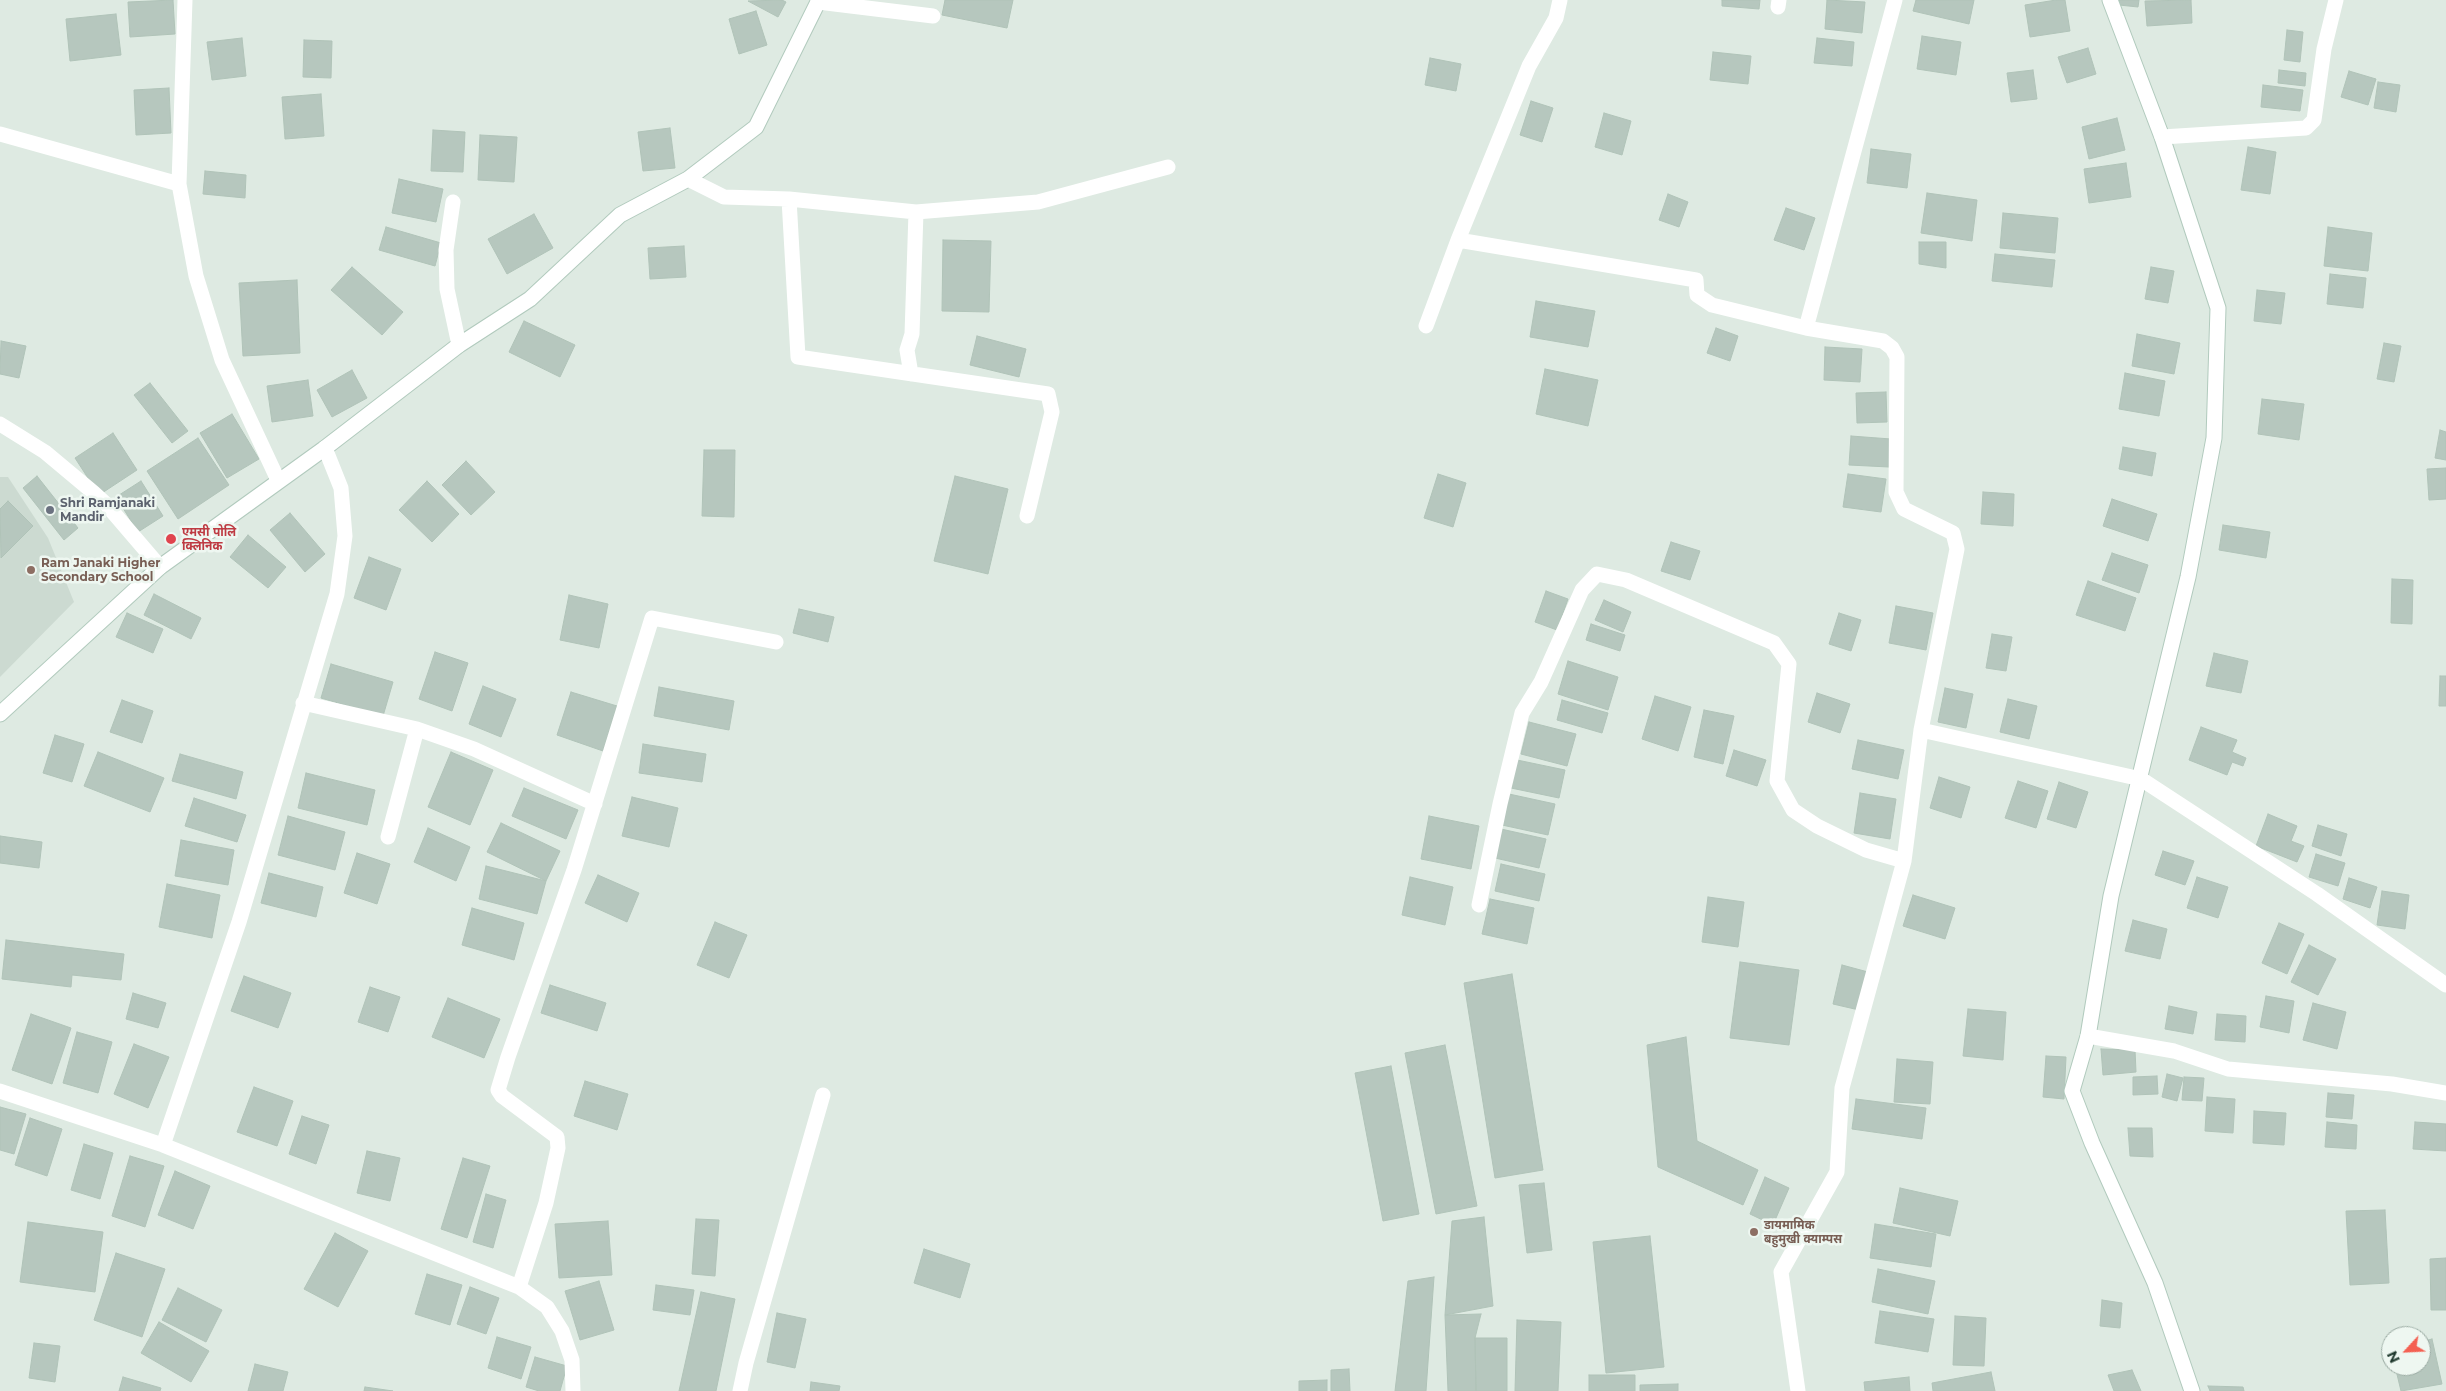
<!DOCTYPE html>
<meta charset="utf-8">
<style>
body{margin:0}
#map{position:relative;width:2446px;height:1391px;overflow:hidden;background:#deeae2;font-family:Montserrat,sans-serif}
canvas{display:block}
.north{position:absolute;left:2381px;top:1326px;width:50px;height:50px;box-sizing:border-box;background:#eef7f1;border:1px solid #9baba3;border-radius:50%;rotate:245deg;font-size:14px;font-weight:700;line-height:20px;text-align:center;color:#1f392e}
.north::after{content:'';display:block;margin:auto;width:18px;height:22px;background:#f46052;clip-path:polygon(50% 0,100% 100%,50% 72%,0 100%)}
</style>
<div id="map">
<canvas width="2446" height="1391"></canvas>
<div class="north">N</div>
</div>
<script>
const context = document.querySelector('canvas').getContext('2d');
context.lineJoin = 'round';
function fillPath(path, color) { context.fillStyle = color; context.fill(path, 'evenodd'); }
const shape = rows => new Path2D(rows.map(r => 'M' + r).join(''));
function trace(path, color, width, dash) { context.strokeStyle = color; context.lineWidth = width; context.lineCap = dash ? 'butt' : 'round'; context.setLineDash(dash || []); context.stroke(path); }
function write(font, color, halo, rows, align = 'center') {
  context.font = font + ' Montserrat,"Noto Sans Devanagari",sans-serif'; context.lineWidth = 5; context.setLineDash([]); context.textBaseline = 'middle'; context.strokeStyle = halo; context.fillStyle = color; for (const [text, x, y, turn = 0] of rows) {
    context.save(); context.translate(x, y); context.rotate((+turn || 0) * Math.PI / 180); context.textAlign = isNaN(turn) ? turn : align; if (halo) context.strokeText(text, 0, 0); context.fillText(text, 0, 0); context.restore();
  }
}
fillPath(shape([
 [0,477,8,477,48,538,74,602,0,677]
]), '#ccdad1');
const building = shape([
 [173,0,175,34,130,37,128,2,173,0],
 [782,0,786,2,778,17,748,1,782,0],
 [945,0,1013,0,1007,28,942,15,945,0],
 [1722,0,1760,0,1759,9,1722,6,1722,0],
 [1827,0,1865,2,1862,33,1825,29,1827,0],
 [1916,0,1974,0,1969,24,1913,11,1916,0],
 [2056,0,2065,0,2070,31,2030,37,2025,5,2056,0],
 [2119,0,2139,0,2138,7,2119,5,2119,0],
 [2191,0,2192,23,2147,26,2145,1,2191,0],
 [756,11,767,45,739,54,729,19,756,11],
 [116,14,121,55,70,61,66,19,116,14],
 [2287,30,2303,32,2300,62,2284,60,2287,30],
 [1922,36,1961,42,1956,75,1917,69,1922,36],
 [242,38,246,76,212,80,207,42,242,38],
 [1817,38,1854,42,1852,66,1814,63,1817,38],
 [304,40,332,41,331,78,303,77,304,40],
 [2088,48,2096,74,2067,83,2058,57,2088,48],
 [1713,52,1751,56,1748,84,1710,80,1713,52],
 [1430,58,1461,64,1456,91,1425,85,1430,58],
 [2033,70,2037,99,2011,102,2007,73,2033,70],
 [2279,70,2306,73,2305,86,2278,83,2279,70],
 [2349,71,2376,79,2368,105,2341,97,2349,71],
 [2378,82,2400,85,2396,112,2374,108,2378,82],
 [2263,85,2303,90,2300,111,2261,107,2263,85],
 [169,88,171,133,136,135,134,90,169,88],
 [321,94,324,136,285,139,282,97,321,94],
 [1531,101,1553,108,1542,142,1520,135,1531,101],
 [1604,113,1631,121,1622,155,1595,147,1604,113],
 [2117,118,2125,150,2089,159,2082,127,2117,118],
 [670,128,675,168,643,171,638,132,670,128],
 [433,130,465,132,463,172,431,171,433,130],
 [480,135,517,137,514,182,478,180,480,135],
 [2248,147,2276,152,2270,194,2241,190,2248,147],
 [1871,149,1911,154,1907,188,1867,183,1871,149],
 [2126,163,2131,197,2089,203,2084,169,2126,163],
 [205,171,246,175,245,198,203,194,205,171],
 [399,179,443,189,436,222,392,213,399,179],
 [1927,193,1977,200,1972,241,1921,233,1927,193],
 [1668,194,1688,202,1679,227,1659,220,1668,194],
 [1786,208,1815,218,1804,250,1774,240,1786,208],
 [2003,213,2058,218,2055,253,2000,248,2003,213],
 [534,214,553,248,507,274,488,239,534,214],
 [386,227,441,243,435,266,379,250,386,227],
 [2328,227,2372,233,2368,271,2324,266,2328,227],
 [943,240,991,241,989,312,942,311,943,240],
 [1919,242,1946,242,1946,268,1919,264,1919,242],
 [684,246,686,277,650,279,648,248,684,246],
 [1995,254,2055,260,2052,287,1992,281,1995,254],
 [352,267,403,312,382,335,331,290,352,267],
 [2151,267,2174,271,2168,303,2145,299,2151,267],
 [2330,274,2366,278,2363,308,2327,304,2330,274],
 [297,280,300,353,243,356,239,283,297,280],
 [2257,290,2285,293,2281,324,2254,321,2257,290],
 [1536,301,1595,311,1588,347,1530,337,1536,301],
 [524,321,575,345,560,377,509,352,524,321],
 [1716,328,1738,336,1730,361,1707,353,1716,328],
 [2137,334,2180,343,2174,374,2132,366,2137,334],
 [977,336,1026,349,1019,377,970,365,977,336],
 [1,341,26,346,19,378,0,374,1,341],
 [2384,343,2401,346,2394,382,2377,379,2384,343],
 [1825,347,1862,349,1860,382,1824,380,1825,347],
 [1545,369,1598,380,1588,426,1536,414,1545,369],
 [352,370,367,398,332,417,317,390,352,370],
 [2125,373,2165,381,2159,416,2119,409,2125,373],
 [308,380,313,416,272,422,267,386,308,380],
 [150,383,188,431,172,443,134,395,150,383],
 [1886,392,1887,422,1857,423,1856,393,1886,392],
 [2262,399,2304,404,2299,440,2258,434,2262,399],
 [232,414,259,459,227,478,200,433,232,414],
 [2440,430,2446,432,2446,460,2435,458,2440,430],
 [113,433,137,470,99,495,75,458,113,433],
 [1851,436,1891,439,1889,467,1849,465,1851,436],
 [198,438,229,485,178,519,147,471,198,438],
 [2123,447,2156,453,2152,476,2119,469,2123,447],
 [704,450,735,450,734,517,702,516,704,450],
 [466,461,495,492,471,515,442,485,466,461],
 [2446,468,2446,499,2429,500,2427,469,2446,468],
 [1438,474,1466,483,1453,527,1424,518,1438,474],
 [1848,474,1886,479,1881,512,1843,507,1848,474],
 [37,476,78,528,64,540,23,488,37,476],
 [955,476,1008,489,988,574,934,561,955,476],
 [141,481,163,516,138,532,116,497,141,481],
 [427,481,459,514,432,542,399,510,427,481],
 [1983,492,2014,494,2013,526,1981,524,1983,492],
 [2112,499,2157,514,2148,541,2103,526,2112,499],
 [8,501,33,526,1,558,0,509,8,501],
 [290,513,325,554,305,572,270,530,290,513],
 [2223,525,2270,532,2266,558,2219,550,2223,525],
 [248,535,286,567,268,588,230,557,248,535],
 [1671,542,1700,551,1690,580,1661,571,1671,542],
 [2112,553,2148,565,2139,593,2102,580,2112,553],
 [369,557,401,569,386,610,354,598,369,557],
 [2392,579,2413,580,2412,624,2391,623,2392,579],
 [2088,581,2136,598,2125,631,2076,615,2088,581],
 [1546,591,1568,599,1557,630,1535,622,1546,591],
 [154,594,201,618,191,639,144,615,154,594],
 [569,595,608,604,599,648,560,640,569,595],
 [1604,600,1631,612,1623,632,1595,620,1604,600],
 [1896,606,1933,613,1926,650,1889,643,1896,606],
 [799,609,834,617,828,642,793,633,799,609],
 [127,613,163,629,153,653,116,637,127,613],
 [1839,613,1861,620,1851,651,1829,644,1839,613],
 [1591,624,1625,635,1620,651,1586,640,1591,624],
 [1992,634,2012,637,2006,671,1986,668,1992,634],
 [435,652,468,663,452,711,419,699,435,652],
 [2214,653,2248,661,2241,693,2206,686,2214,653],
 [1568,661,1618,677,1608,710,1558,694,1568,661],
 [331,664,393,682,383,716,321,698,331,664],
 [2440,676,2446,676,2446,706,2439,706,2440,676],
 [483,686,516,699,501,737,469,724,483,686],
 [659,687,734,701,729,730,654,716,659,687],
 [1945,688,1973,694,1966,728,1938,722,1945,688],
 [571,692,617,706,603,751,557,735,571,692],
 [1817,693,1850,704,1840,733,1808,722,1817,693],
 [1655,696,1691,707,1678,751,1642,739,1655,696],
 [2008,699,2037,706,2029,739,2000,732,2008,699],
 [122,700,153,711,142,743,110,732,122,700],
 [1562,700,1608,713,1602,733,1557,720,1562,700],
 [1704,710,1734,716,1723,764,1694,757,1704,710],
 [1529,722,1576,734,1567,766,1521,754,1529,722],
 [2201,727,2237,740,2232,752,2246,758,2243,766,2232,762,2227,775,2189,760,2201,727],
 [55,735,84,744,72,782,43,773,55,735],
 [1858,740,1904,750,1898,779,1852,769,1858,740],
 [643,744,706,754,702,782,639,773,643,744],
 [1734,750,1766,760,1757,786,1726,776,1734,750],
 [98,752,164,778,150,812,84,786,98,752],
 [451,752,493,770,470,825,428,807,451,752],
 [180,754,243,772,236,799,172,781,180,754],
 [1517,760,1565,770,1559,798,1511,788,1517,760],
 [306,773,375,790,367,825,298,808,306,773],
 [1939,777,1970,787,1961,818,1930,808,1939,777],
 [2018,781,2048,791,2036,828,2005,818,2018,781],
 [2059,782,2088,792,2076,828,2047,819,2059,782],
 [524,788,578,810,566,839,512,816,524,788],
 [1860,793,1896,799,1890,839,1854,833,1860,793],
 [1509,794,1555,804,1548,835,1502,825,1509,794],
 [632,797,678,808,669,847,622,836,632,797],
 [194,798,246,815,237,842,185,826,194,798],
 [2268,814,2297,826,2291,841,2304,846,2297,862,2256,846,2268,814],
 [288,816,345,832,335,870,278,855,288,816],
 [1429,816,1479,826,1471,869,1421,859,1429,816],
 [501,823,560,851,546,881,487,852,501,823],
 [2318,825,2347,834,2341,856,2312,846,2318,825],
 [428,828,470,847,456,881,414,862,428,828],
 [1501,829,1546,839,1539,868,1495,858,1501,829],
 [0,836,42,842,39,868,0,863,0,836],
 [181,840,234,850,228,885,175,876,181,840],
 [2163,851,2194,861,2185,885,2155,875,2163,851],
 [357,853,390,864,377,904,344,893,357,853],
 [2316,854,2345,863,2338,886,2309,877,2316,854],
 [1501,864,1545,874,1539,901,1495,891,1501,864],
 [486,866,546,881,537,914,479,899,486,866],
 [269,873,323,887,316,917,261,903,269,873],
 [598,875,639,893,627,922,585,903,598,875],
 [1410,877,1453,887,1445,925,1402,915,1410,877],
 [2197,877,2228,887,2218,918,2187,908,2197,877],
 [2349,878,2377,887,2370,908,2343,899,2349,878],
 [167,884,220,895,212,938,159,927,167,884],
 [2382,891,2409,895,2405,929,2377,925,2382,891],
 [1913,895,1955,908,1945,939,1903,926,1913,895],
 [1708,897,1744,902,1738,947,1702,942,1708,897],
 [1490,899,1534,908,1527,944,1482,934,1490,899],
 [472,908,524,923,514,960,462,945,472,908],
 [2133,920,2167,929,2160,959,2125,951,2133,920],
 [715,922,747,935,729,978,697,965,715,922],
 [2279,923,2304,934,2287,974,2262,963,2279,923],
 [6,940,124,954,121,980,72,975,71,987,2,979,6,940],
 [2309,945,2336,959,2318,995,2291,982,2309,945],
 [1740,962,1799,970,1789,1045,1730,1038,1740,962],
 [1842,965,1868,972,1859,1010,1833,1004,1842,965],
 [1512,974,1543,1170,1495,1178,1464,983,1512,974],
 [244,976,291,993,278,1028,231,1011,244,976],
 [550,985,606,1003,597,1031,541,1013,550,985],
 [370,987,400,997,388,1032,358,1022,370,987],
 [133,993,166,1003,158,1028,126,1019,133,993],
 [2266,996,2294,1001,2289,1033,2260,1027,2266,996],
 [448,998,500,1019,484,1058,432,1037,448,998],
 [2313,1003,2346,1012,2337,1049,2303,1040,2313,1003],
 [2169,1006,2197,1012,2193,1034,2165,1029,2169,1006],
 [1968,1009,2006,1012,2003,1060,1963,1056,1968,1009],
 [31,1014,71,1028,52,1084,12,1070,31,1014],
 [2217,1014,2246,1016,2245,1042,2215,1040,2217,1014],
 [77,1032,112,1042,98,1093,63,1083,77,1032],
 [1686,1037,1697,1141,1758,1170,1743,1205,1658,1167,1647,1045,1686,1037],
 [134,1044,169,1057,148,1108,114,1094,134,1044],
 [1445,1045,1477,1206,1436,1214,1405,1053,1445,1045],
 [2101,1049,2135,1050,2136,1072,2103,1075,2101,1049],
 [2046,1056,2066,1057,2064,1099,2043,1097,2046,1056],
 [1897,1059,1933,1062,1930,1104,1894,1102,1897,1059],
 [1391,1066,1419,1214,1383,1221,1355,1073,1391,1066],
 [2167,1074,2183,1078,2177,1101,2162,1097,2167,1074],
 [2157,1076,2158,1094,2133,1095,2133,1077,2157,1076],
 [2184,1077,2204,1078,2202,1101,2182,1100,2184,1077],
 [585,1081,628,1094,617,1130,574,1116,585,1081],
 [254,1087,293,1101,277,1146,237,1132,254,1087],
 [2328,1093,2354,1095,2352,1119,2326,1117,2328,1093],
 [2207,1097,2235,1099,2233,1133,2205,1131,2207,1097],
 [1856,1099,1926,1108,1922,1139,1852,1129,1856,1099],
 [0,1107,26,1114,14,1154,0,1150,0,1107],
 [2254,1111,2286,1113,2284,1145,2253,1143,2254,1111],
 [302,1116,329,1125,316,1164,289,1154,302,1116],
 [30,1118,62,1129,47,1176,15,1165,30,1118],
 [2327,1122,2357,1125,2356,1149,2325,1147,2327,1122],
 [2415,1122,2446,1124,2446,1151,2413,1149,2415,1122],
 [2128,1128,2152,1128,2153,1157,2130,1156,2128,1128],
 [84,1144,113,1153,100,1199,71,1190,84,1144],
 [367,1151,400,1158,390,1201,357,1193,367,1151],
 [130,1156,164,1166,145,1227,112,1216,130,1156],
 [463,1158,490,1166,467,1238,441,1229,463,1158],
 [175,1171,210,1186,193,1229,158,1215,175,1171],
 [1765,1177,1789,1188,1773,1225,1750,1214,1765,1177],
 [1544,1183,1552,1250,1527,1253,1519,1185,1544,1183],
 [1900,1188,1958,1201,1950,1236,1893,1223,1900,1188],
 [486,1194,506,1200,493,1248,473,1242,486,1194],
 [2385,1210,2389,1283,2350,1285,2346,1211,2385,1210],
 [1484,1217,1493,1306,1445,1315,1452,1221,1484,1217],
 [696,1219,719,1220,715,1276,692,1274,696,1219],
 [608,1221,612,1275,559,1278,555,1224,608,1221],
 [28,1222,103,1232,95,1292,20,1282,28,1222],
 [1875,1224,1936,1234,1931,1267,1870,1258,1875,1224],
 [335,1233,368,1251,338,1307,304,1289,335,1233],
 [1650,1236,1664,1367,1606,1373,1593,1242,1650,1236],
 [924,1249,970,1264,960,1298,914,1283,924,1249],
 [116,1253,165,1269,142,1337,94,1320,116,1253],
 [2446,1258,2446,1310,2431,1310,2430,1259,2446,1258],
 [1878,1269,1935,1281,1928,1314,1872,1302,1878,1269],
 [427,1274,462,1285,450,1325,415,1314,427,1274],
 [1434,1277,1426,1391,1395,1391,1408,1281,1434,1277],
 [599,1281,614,1330,580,1340,565,1291,599,1281],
 [656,1285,694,1290,690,1315,653,1310,656,1285],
 [470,1287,499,1298,486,1334,457,1324,470,1287],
 [178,1288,222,1310,206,1342,162,1320,178,1288],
 [701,1292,735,1299,716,1391,679,1391,701,1292],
 [2102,1300,2122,1303,2120,1328,2100,1326,2102,1300],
 [1880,1311,1934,1319,1928,1352,1875,1343,1880,1311],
 [777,1313,806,1319,795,1368,767,1362,777,1313],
 [1481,1314,1475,1338,1476,1391,1448,1391,1445,1315,1481,1314],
 [1955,1316,1986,1318,1984,1366,1953,1365,1955,1316],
 [1517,1320,1561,1322,1558,1391,1515,1391,1517,1320],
 [159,1322,209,1351,191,1382,141,1353,159,1322],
 [497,1337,531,1347,521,1379,488,1368,497,1337],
 [1475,1338,1507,1338,1507,1391,1476,1391,1475,1338],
 [2432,1339,2442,1384,2401,1391,2395,1366,2421,1366,2421,1342,2432,1339],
 [34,1343,60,1346,55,1382,29,1378,34,1343],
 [535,1357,567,1366,560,1391,539,1391,526,1387,535,1357],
 [255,1364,288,1372,283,1391,248,1391,255,1364],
 [1349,1369,1350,1391,1331,1391,1331,1370,1349,1369],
 [2132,1370,2141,1391,2114,1391,2108,1375,2132,1370],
 [1991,1372,1995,1391,1933,1391,1932,1383,1991,1372],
 [1589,1375,1635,1375,1635,1391,1589,1391,1589,1375],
 [123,1377,161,1388,160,1391,119,1391,123,1377],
 [1909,1377,1910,1391,1865,1391,1864,1382,1909,1377],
 [1327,1380,1327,1391,1299,1391,1299,1381,1327,1380],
 [811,1382,840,1386,839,1391,810,1391,811,1382],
 [1678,1384,1678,1391,1640,1391,1640,1385,1678,1384],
 [2208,1386,2243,1387,2244,1391,2210,1391,2208,1386],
 [365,1387,393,1391,364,1391,365,1387]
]);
fillPath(building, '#b6c7be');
trace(building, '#b0c3b8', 1);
const secondary = shape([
 [2110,0,2162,137,2218,308,2214,438,2188,577,2111,896,2088,1036,2072,1091,2092,1143,2155,1283,2192,1391],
 [0,714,160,567,325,448,459,345,530,299,620,215,688,179,756,127,819,0]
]);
trace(secondary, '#b1cabd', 17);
trace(shape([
 [185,0,179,184,196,276,222,360,278,480],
 [818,2,933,16],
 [1778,7,1779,0],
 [0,134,179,184],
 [2162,137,2306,128,2314,120,2324,49,2336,0],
 [688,179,724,197,789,199,916,212,1038,202,1168,167],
 [789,199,798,357,1048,394,1052,412,1027,516],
 [453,202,446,250,447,289,459,345],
 [1458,240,1529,66,1556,18,1560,0],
 [1426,326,1458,240,1696,280,1697,295,1712,305,1806,328],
 [911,374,907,350,912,334,916,212],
 [0,424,45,452,94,493,106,504,160,567],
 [303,703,417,729,474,749,595,804],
 [1921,730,2141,779,2317,894,2446,985],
 [388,837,417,729],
 [1479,905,1500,804,1522,713,1541,682,1582,590,1597,574,1626,580,1774,643,1789,664,1777,781,1793,810,1817,826,1866,850,1904,861],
 [2088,1036,2174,1051,2228,1069,2392,1084,2446,1093],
 [0,1091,163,1145,519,1287,546,1203,558,1148,557,1137,502,1096,498,1090,508,1057,574,870,652,618,776,642],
 [163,1145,239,922,337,594,345,536,341,488,325,448],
 [519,1287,547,1307,562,1331,572,1360,573,1391],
 [740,1391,746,1363,823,1095],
 [1798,1391,1781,1272,1837,1172,1842,1088,1904,861,1921,730,1957,549,1953,533,1904,509,1896,492,1897,357,1892,348,1883,341,1806,328,1895,0]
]), '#fff', 15);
trace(secondary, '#fff', 15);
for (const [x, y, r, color] of [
 [50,510,5,"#6b7280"],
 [171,539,6,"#e0444e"],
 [31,570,5,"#8d6e63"],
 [1754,1232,5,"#8d6e63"]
]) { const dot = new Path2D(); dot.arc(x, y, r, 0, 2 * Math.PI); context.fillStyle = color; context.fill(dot); trace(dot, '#eef7f1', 2); }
write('bold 12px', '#5b616d', '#eef7f1', [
 ["Shri Ramjanaki",60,503],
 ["Mandir",60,517]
], 'left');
write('bold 12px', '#be3a42', '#eef7f1', [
 ["एमसी पोलि",182,532],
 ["क्लिनिक",182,546]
], 'left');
write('bold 12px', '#785e54', '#eef7f1', [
 ["Ram Janaki Higher",41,563],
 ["Secondary School",41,577],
 ["डायमामिक",1764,1225],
 ["बहुमुखी क्याम्पस",1764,1239]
], 'left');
</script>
